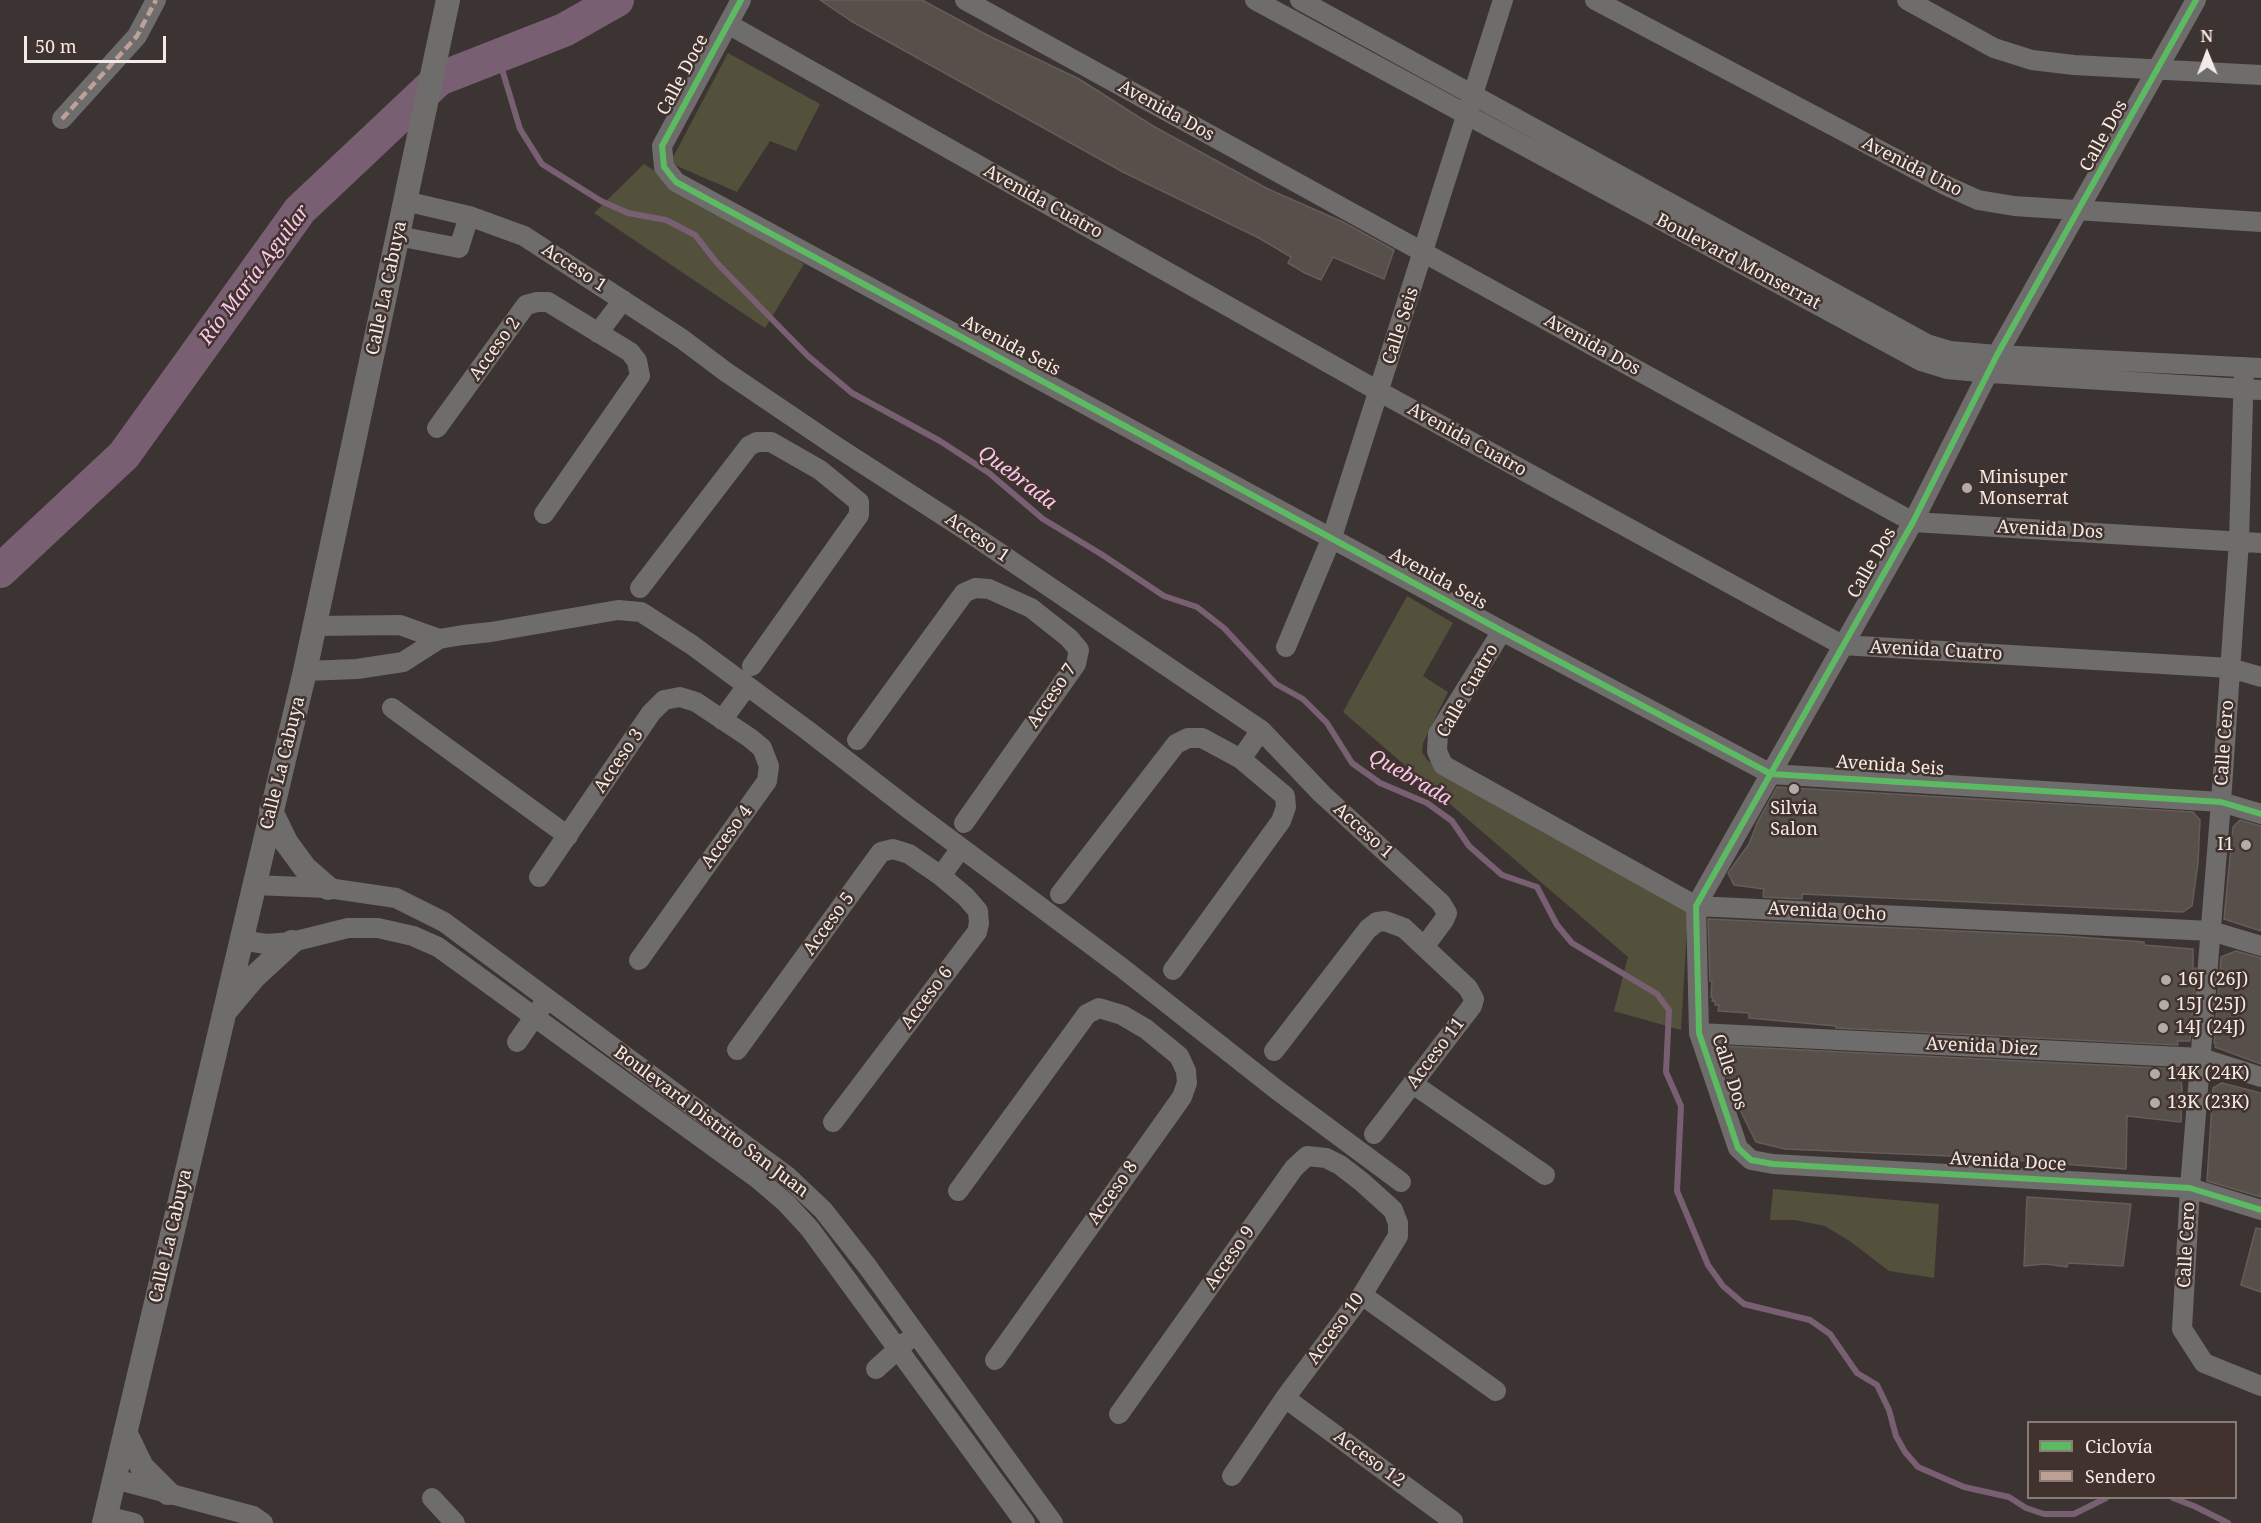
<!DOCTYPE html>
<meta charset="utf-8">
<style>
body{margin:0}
#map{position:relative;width:2261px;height:1523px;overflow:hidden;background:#3c3432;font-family:"Noto Serif",serif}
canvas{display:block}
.legend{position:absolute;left:2027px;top:1421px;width:210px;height:78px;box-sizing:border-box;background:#41322d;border:2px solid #897c77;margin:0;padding:8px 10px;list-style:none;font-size:18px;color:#f4ebe7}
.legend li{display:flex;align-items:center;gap:12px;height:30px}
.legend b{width:30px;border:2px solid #897c77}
.north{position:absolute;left:2177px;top:24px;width:60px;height:60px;-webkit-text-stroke:4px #41322d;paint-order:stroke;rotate:359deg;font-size:16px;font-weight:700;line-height:24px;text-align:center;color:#f4ebe7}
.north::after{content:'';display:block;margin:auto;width:21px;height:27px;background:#f4ebe7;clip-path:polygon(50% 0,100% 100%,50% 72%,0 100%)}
.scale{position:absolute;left:24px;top:36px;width:142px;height:27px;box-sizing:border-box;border:3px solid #f4ebe7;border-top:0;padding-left:8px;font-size:18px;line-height:21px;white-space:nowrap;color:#f4ebe7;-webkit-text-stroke:4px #41322d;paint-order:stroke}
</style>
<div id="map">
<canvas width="2261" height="1523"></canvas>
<ul class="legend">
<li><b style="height:8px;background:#5cba63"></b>Ciclovía</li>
<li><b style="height:8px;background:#bda197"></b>Sendero</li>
</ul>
<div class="north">N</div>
<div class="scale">50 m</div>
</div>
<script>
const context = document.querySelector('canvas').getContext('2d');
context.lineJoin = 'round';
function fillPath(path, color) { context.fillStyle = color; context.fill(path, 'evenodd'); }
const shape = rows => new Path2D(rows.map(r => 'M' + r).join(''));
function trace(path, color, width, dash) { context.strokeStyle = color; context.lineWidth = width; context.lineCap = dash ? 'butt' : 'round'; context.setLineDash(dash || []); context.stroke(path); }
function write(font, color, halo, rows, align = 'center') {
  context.font = font + ' "Noto Serif",serif'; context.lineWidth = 5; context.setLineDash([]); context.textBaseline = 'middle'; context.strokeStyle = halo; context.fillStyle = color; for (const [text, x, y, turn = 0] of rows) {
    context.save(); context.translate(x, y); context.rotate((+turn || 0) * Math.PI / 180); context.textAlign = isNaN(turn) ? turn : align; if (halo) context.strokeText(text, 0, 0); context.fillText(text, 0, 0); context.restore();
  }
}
fillPath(shape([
 [728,53,820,104,796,151,770,141,737,192,670,163],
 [644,164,804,264,765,328,594,213],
 [1407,596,1453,623,1423,676,1448,692,1423,743,1422,752,1427,760,1688,912,1681,1030,1614,1011,1628,957,1343,712],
 [1773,1189,1939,1204,1934,1278,1889,1271,1851,1242,1825,1226,1795,1220,1770,1220]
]), '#53513c');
trace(shape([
 [498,56,520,129,542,164,601,201,628,213,666,220,695,235,717,263,808,356,852,393,940,441,989,473,1043,519,1101,554,1164,596,1197,607,1224,628,1276,684,1303,699,1327,723,1352,763,1380,783,1427,803,1452,821,1469,846,1502,875,1537,887,1557,925,1572,943,1657,994,1669,1010,1666,1072,1681,1106,1677,1191,1708,1265,1723,1286,1744,1304,1810,1320,1830,1334,1857,1373,1877,1385,1889,1410,1896,1436,1905,1452,1918,1467,1964,1487,2009,1497,2026,1508,2044,1514,2074,1514,2106,1498],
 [2173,1498,2194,1506,2228,1523]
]), '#795f72', 6);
trace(shape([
 [0,571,124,455,300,210,439,79,564,30,617,0]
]), '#795f72', 34);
const building = shape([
 [820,0,922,0,987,35,1079,79,1153,126,1268,189,1343,222,1394,250,1384,279,1333,257,1321,280,1305,273,1288,263,1291,257,1259,238,1123,172,851,21,820,0],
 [1777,787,2193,812,2200,820,2198,863,2192,906,2183,912,1802,894,1802,899,1763,897,1764,889,1734,885,1728,873,1749,844,1758,821,1777,787],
 [2240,820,2261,826,2261,931,2224,919,2233,827,2240,820],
 [1708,919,2065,936,2144,942,2144,945,2193,949,2193,969,2196,968,2190,1041,2177,1041,2178,1045,1836,1028,1836,1026,1749,1018,1749,1013,1718,1011,1719,1005,1715,1005,1715,1001,1712,1001,1713,998,1711,997,1712,981,1710,981,1708,919],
 [2236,951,2261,958,2261,1064,2215,1047,2216,1043,2214,1043,2221,957,2236,951],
 [1724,1046,2180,1069,2182,1089,2181,1122,2127,1116,2126,1169,1974,1157,1785,1149,1756,1142,1734,1098,1726,1075,1724,1046],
 [2222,1083,2261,1093,2261,1197,2207,1181,2213,1088,2222,1083],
 [2027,1197,2131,1204,2123,1266,2068,1263,2067,1267,2046,1264,2024,1266,2027,1197],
 [2256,1228,2261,1229,2261,1292,2241,1285,2256,1228]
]);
fillPath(building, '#574f4a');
trace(building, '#645d59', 1.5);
trace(shape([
 [741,0,662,146,664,167,676,182,1502,631,1771,774,2221,802,2261,814],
 [965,0,1913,522,2261,543],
 [1255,0,1921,361,1947,369,1990,373,2261,390],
 [1300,0,1927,344,1950,351,1997,355,2261,368],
 [1595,0,1947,186,1978,200,2014,206,2261,222],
 [1907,0,1994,48,2032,60,2074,65,2261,75],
 [2196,0,1997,355,1913,522,1696,906,1699,1033,1738,1148,1751,1160,1773,1164,2190,1188,2261,1210],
 [728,24,1380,392,1842,645,2230,668,2261,677],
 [62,119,137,36,156,0],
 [405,201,469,216,524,236,682,339,726,372,837,447,964,529,1261,730,1322,794,1441,903,1447,913,1444,920,1424,947],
 [398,236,459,248,469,216],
 [598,333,623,300],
 [2244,367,2239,541,2221,802,2190,1188,2182,1329,2204,1363,2261,1386],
 [437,428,526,305,537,302,548,302,630,352,637,361,640,376,544,514],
 [640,588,749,446,757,442,771,442,820,470,859,502,859,515,752,666],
 [315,626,400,625,439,639],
 [1502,631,1438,734,1437,751,1443,765,1696,906,2211,931,2261,946],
 [1286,647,1332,537,1503,0],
 [305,671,357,669,403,662,439,639,463,635,491,632,618,610,641,612,692,645,807,730,909,809,1121,967,1277,1090,1401,1182],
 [392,708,568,836],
 [722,720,747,686],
 [857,740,964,593,975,588,989,589,1031,608,1069,638,1079,650,1076,664,964,823],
 [1241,759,1261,730],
 [941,876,961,848],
 [539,877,651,713,664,700,680,697,696,702,750,738,762,748,769,766,767,781,639,960],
 [253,885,328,888,396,898,444,922,787,1176,823,1210,867,1266,1053,1523],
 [1060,894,1176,744,1188,738,1202,738,1241,759,1285,796,1286,807,1281,821,1173,970],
 [240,940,266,944,292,942,348,928,378,928,413,936,438,947,758,1179,786,1203,810,1229,1025,1523],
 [1699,1033,2201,1058,2261,1077],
 [517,1042,542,1006],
 [737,1050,881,852,893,849,909,854,941,876,966,897,978,911,979,923,977,932,833,1122],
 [1274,1051,1368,929,1377,922,1385,921,1404,928,1468,988,1474,999,1472,1006,1374,1134],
 [1413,1084,1545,1175],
 [958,1191,1087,1014,1099,1008,1122,1015,1146,1029,1179,1056,1186,1071,1187,1083,1182,1097,995,1360],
 [1362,1295,1496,1391],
 [876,1369,906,1342],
 [1285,1398,1453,1521],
 [1119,1414,1294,1168,1307,1156,1326,1158,1340,1165,1362,1182,1393,1210,1398,1223,1398,1236,1362,1295,1285,1398,1232,1476],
 [115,1479,253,1516,263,1523],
 [432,1498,455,1523],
 [106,1516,134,1523]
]), '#6f6c6c', 20);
trace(shape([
 [271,811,286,842,305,868,328,888],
 [227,1009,254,977,292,942],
 [126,1434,142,1467,168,1493],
 [104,1523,305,671,448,0]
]), '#6f6c6c', 24);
trace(shape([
 [62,119,137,36,156,0]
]), '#bda197', 4.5, [9, 4.5]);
trace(shape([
 [741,0,662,146,664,167,676,182,1502,631,1771,774,2221,802,2261,814],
 [2196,0,1997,355,1913,522,1696,906,1699,1033,1738,1148,1751,1160,1773,1164,2190,1188,2261,1210]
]), '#5cba63', 6);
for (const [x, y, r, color] of [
 [1967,488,6,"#b4aba8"],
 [1794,789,6,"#b4aba8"],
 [2246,845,6,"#b4aba8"],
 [2166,980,6,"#b4aba8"],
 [2164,1005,6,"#b4aba8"],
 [2163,1028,6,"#b4aba8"],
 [2155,1074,6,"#b4aba8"],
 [2155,1103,6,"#b4aba8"]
]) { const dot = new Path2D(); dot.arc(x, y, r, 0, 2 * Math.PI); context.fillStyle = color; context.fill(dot); trace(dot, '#41322d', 2); }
write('18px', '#f4ebe7', '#41322d', [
 ["Calle Doce",683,75,-62],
 ["Avenida Dos",1166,111,29],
 ["Calle Dos",2104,136,-61],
 ["Avenida Uno",1912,167,27],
 ["Avenida Cuatro",1043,202,29],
 ["Boulevard Monserrat",1738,262,28],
 ["Acceso 1",574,268,33],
 ["Calle La Cabuya",387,288,-78],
 ["Calle Seis",1401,326,-72],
 ["Avenida Dos",1592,345,29],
 ["Avenida Seis",1011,346,28],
 ["Acceso 2",495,349,-54],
 ["Avenida Cuatro",1467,440,29],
 ["Avenida Dos",2050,530,3],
 ["Acceso 1",977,538,34],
 ["Calle Dos",1872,563,-60],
 ["Avenida Seis",1438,579,29],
 ["Avenida Cuatro",1936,651,3],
 ["Calle Cuatro",1468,691,-60],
 ["Acceso 7",1052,696,-56],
 ["Calle Cero",2225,743,-86],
 ["Acceso 3",619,761,-56],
 ["Calle La Cabuya",283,763,-76],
 ["Avenida Seis",1890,766,4],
 ["Acceso 1",1363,831,42],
 ["Acceso 4",727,837,-54],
 ["Avenida Ocho",1827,912,3],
 ["Acceso 5",829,924,-54],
 ["Acceso 6",927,998,-53],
 ["Avenida Diez",1982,1047,3],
 ["Acceso 11",1436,1053,-53],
 ["Calle Dos",1729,1072,72],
 ["Boulevard Distrito San Juan",711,1122,37],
 ["Avenida Doce",2008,1162,3],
 ["Acceso 8",1113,1193,-55],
 ["Calle La Cabuya",171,1236,-77],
 ["Calle Cero",2187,1245,-87],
 ["Acceso 9",1230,1258,-55],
 ["Acceso 10",1336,1329,-54],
 ["Acceso 12",1369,1459,36]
]);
write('18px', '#f4ebe7', '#41322d', [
 ["Minisuper",1979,478],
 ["Monserrat",1979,499],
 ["Silvia",1794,809,"center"],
 ["Salon",1794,830,"center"],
 ["I1",2234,845,"right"],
 ["16J (26J)",2178,980],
 ["15J (25J)",2176,1005],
 ["14J (24J)",2175,1028],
 ["14K (24K)",2167,1074],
 ["13K (23K)",2167,1103]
], 'left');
write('italic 20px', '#fac7ec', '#41322d', [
 ["Río María Aguilar",255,275,-53],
 ["Quebrada",1017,478,37],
 ["Quebrada",1410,778,30]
]);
</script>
